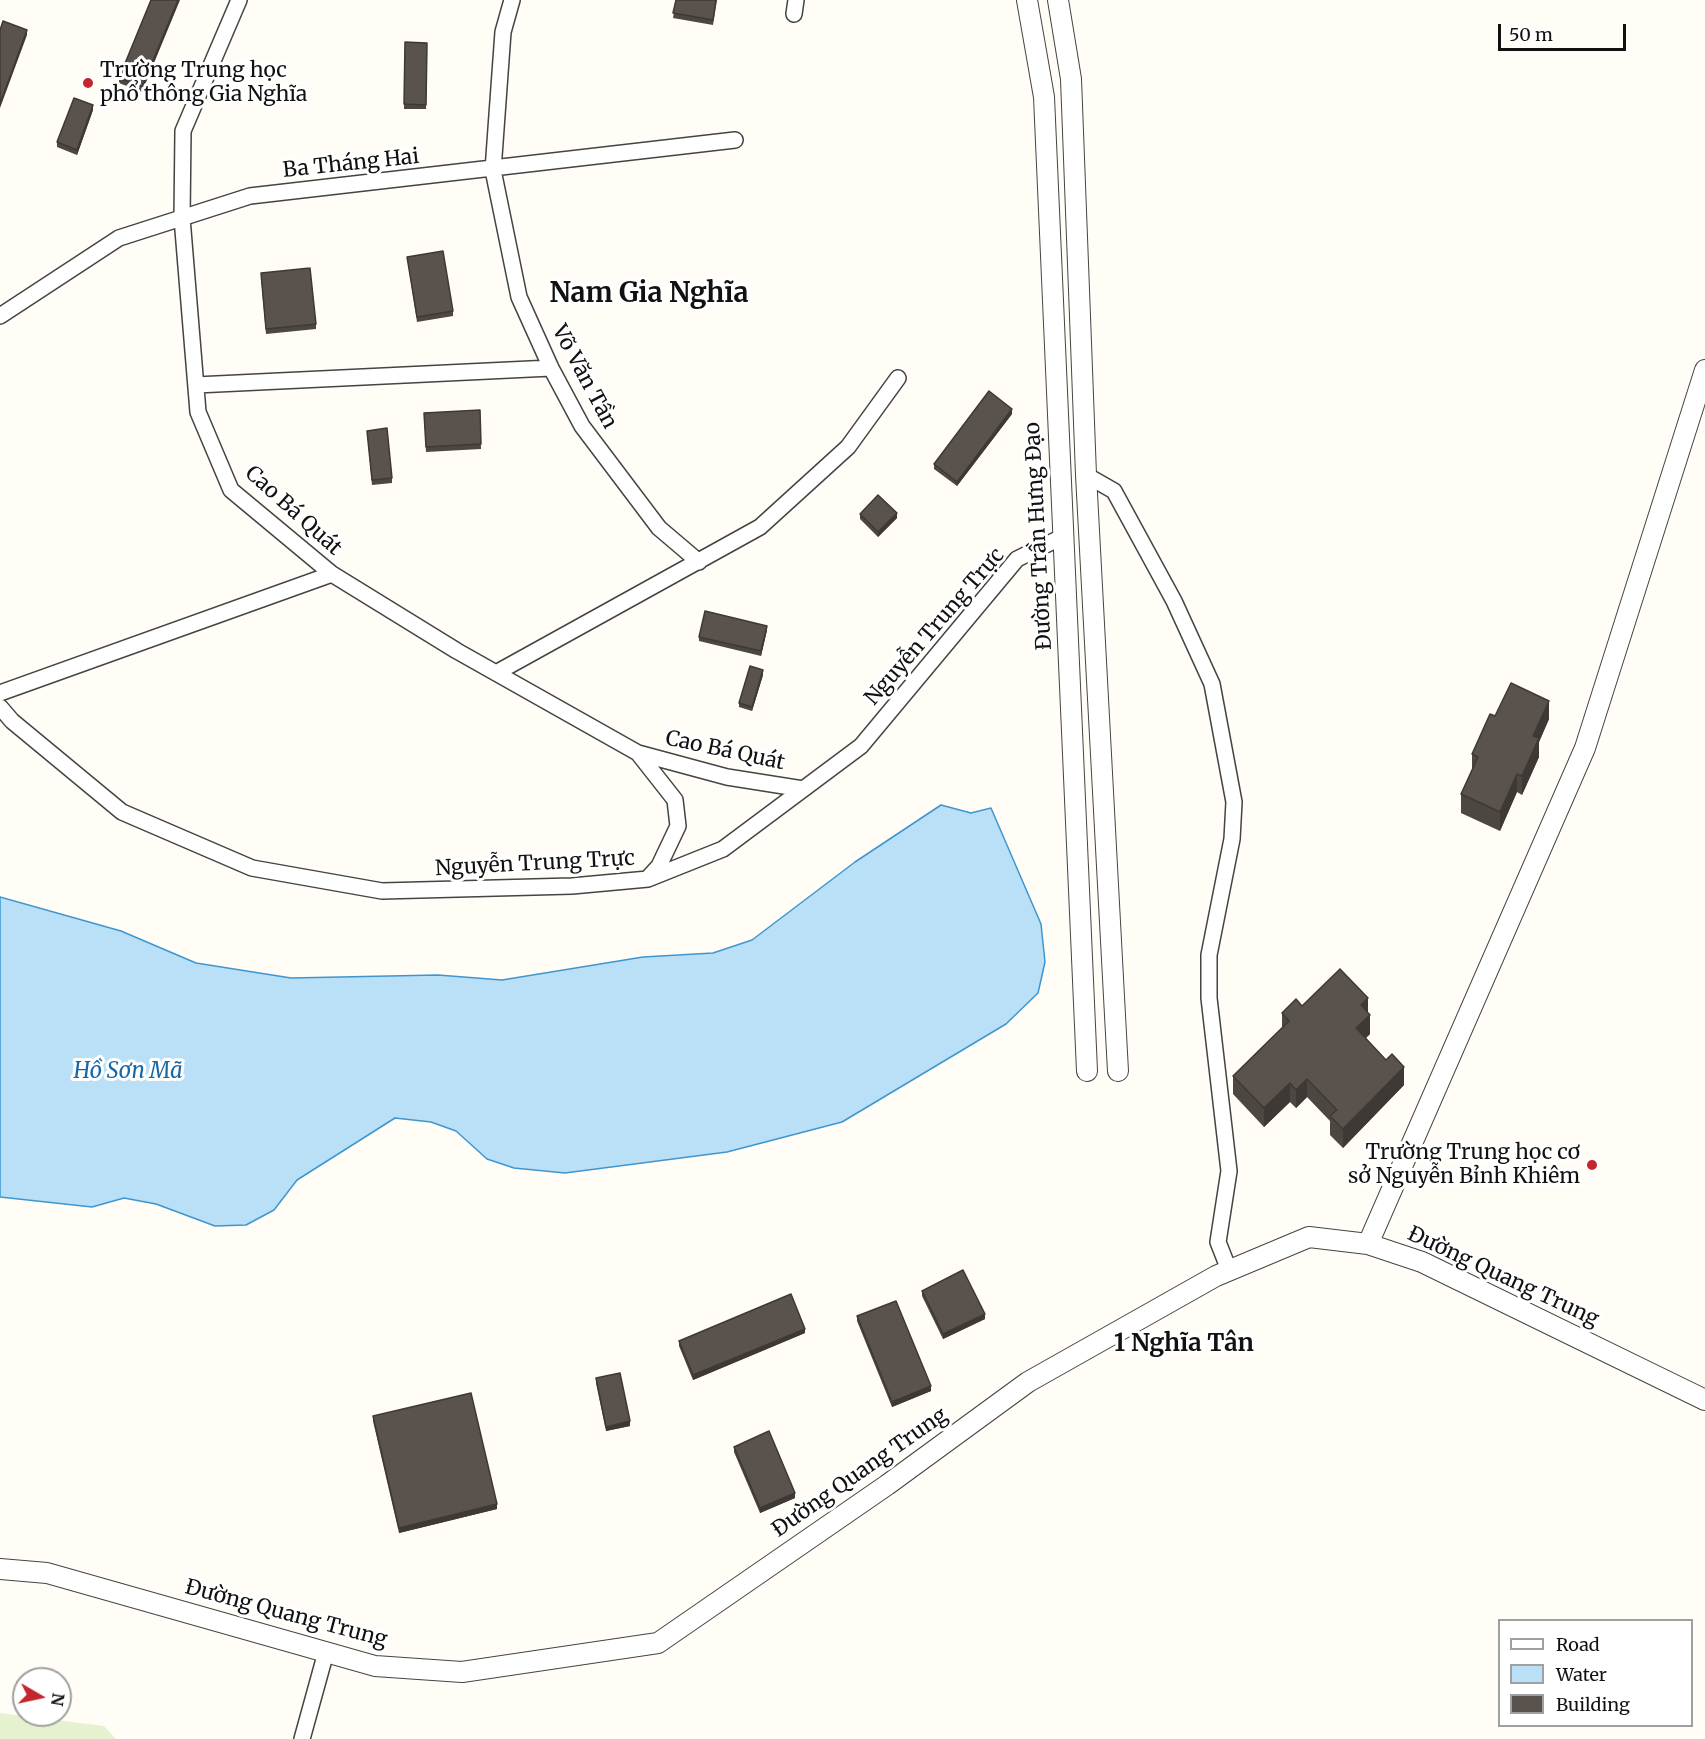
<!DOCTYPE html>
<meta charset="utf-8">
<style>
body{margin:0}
#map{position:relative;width:1705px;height:1739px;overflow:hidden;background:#fffdf5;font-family:Merriweather,serif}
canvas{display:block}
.legend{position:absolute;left:1498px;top:1619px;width:195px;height:108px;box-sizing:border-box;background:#fff;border:2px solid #a0a0a0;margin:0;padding:8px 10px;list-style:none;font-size:18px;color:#111}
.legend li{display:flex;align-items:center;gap:12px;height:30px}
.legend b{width:30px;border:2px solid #a0a0a0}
.north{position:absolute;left:12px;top:1667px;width:60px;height:60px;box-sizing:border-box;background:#fff;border:2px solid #a0a0a0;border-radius:50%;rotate:99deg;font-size:16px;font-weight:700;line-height:24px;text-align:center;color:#111}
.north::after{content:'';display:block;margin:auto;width:21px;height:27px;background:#c4262e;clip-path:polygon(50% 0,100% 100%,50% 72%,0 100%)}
.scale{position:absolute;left:1498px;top:24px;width:128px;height:27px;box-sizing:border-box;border:3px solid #111;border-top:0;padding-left:8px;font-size:18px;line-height:21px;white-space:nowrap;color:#111;-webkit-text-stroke:4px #fff;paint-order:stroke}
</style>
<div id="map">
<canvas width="1705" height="1739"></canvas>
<ul class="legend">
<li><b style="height:8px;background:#fff"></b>Road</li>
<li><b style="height:16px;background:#b9e0f7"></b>Water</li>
<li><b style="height:16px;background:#5a524d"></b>Building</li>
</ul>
<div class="north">N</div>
<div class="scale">50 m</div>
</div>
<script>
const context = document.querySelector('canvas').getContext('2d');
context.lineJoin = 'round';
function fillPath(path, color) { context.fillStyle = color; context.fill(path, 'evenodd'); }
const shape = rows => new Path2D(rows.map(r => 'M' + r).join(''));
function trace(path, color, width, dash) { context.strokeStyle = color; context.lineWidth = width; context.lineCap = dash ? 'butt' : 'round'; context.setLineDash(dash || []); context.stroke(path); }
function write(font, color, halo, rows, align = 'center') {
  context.font = font + ' Merriweather,serif'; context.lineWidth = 6; context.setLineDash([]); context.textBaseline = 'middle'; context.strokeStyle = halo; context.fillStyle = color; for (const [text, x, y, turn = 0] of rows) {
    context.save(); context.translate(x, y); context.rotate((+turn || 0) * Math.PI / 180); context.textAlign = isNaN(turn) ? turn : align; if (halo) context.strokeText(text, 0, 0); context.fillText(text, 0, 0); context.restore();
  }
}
fillPath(shape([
 [0,1713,104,1726,116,1739,0,1739]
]), '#e6f2cf');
const water = shape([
 [941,805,971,813,991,808,1041,924,1045,962,1038,993,1006,1024,842,1122,727,1152,565,1173,514,1168,487,1159,456,1131,431,1122,395,1118,297,1180,274,1210,246,1225,215,1226,156,1204,124,1198,92,1207,0,1197,0,897,121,931,196,963,291,978,438,975,502,980,643,957,713,953,752,940,855,862,941,805]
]);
fillPath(water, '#b9e0f7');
trace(water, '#3f96cf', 1.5);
const minor = shape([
 [239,0,183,131,182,218,198,412,231,490,332,574,457,651,638,753,727,777,803,789],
 [512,0,503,32,493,170,519,297,551,368,582,426,659,528,699,562],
 [794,14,796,0],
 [0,316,119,238,250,196,735,140],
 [196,385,551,368],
 [1086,475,1114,491,1174,601,1212,684,1234,802,1232,839,1209,955,1209,998,1229,1171,1218,1242,1229,1270],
 [496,673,760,527,848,447,898,378],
 [0,693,332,574],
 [0,707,12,721,122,812,252,868,382,891,572,886,648,879,723,849,861,746,1017,559,1064,536],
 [638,753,675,800,678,826,659,866,648,878],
 [302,1739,326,1652]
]);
const tertiary = shape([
 [1027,0,1044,97,1087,1071],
 [1058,0,1071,79,1086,475,1118,1071],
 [1368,1244,1585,748,1705,370],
 [0,1569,47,1573,375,1666,462,1672,658,1643,887,1485,1028,1382,1216,1276,1309,1237,1368,1244,1422,1262,1705,1400]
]);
trace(minor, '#444', 18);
trace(tertiary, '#444', 22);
trace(minor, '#fff', 15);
trace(tertiary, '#fff', 20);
fillPath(shape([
 [151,0,142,92,119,83,119,78],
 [676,0,717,0,713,25,673,18],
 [405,42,427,43,426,109,404,109],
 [93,110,77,155,57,147,57,142],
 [407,257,453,311,453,316,417,322],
 [261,277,316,324,316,329,266,334],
 [480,410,481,449,426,452,424,413],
 [1012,414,957,486,934,469,934,464],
 [367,431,392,478,392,483,372,485],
 [860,514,897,518,878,537,860,519],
 [767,630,761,656,699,641,699,637],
 [763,675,752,711,739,707,739,703],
 [1495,716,1549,719,1539,742,1539,757,1522,795,1517,792,1500,831,1461,813,1461,794,1472,772,1472,754],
 [1302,1006,1368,1012,1370,1034,1366,1038,1404,1085,1343,1148,1330,1135,1330,1121,1307,1097,1296,1108,1290,1102,1264,1127,1233,1094,1233,1076,1282,1028,1282,1013],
 [922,1291,985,1319,943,1339,922,1296],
 [857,1316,931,1391,892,1407,857,1321],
 [805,1333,693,1380,679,1346,679,1341],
 [596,1378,630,1426,606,1431,596,1383],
 [373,1416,497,1509,399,1533,373,1421],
 [734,1447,795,1498,760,1513,734,1452]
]), '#4d4742');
fillPath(shape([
 [178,0,180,0,142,92,142,87],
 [27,30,27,35,0,108,0,104],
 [93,105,93,110,77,155,77,150],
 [1012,409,1012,414,957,486,957,482],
 [897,513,897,518,878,537,878,532],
 [767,626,767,630,761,656,761,651],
 [763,670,763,675,752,711,752,707],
 [1549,701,1549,719,1539,742,1539,757,1522,795,1522,776,1533,736],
 [1517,774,1517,792,1500,831,1500,812],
 [1368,998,1368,1017,1370,1015,1370,1034,1356,1047,1356,1028,1361,1005],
 [1404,1067,1404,1085,1343,1148,1343,1129],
 [1307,1079,1307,1097,1296,1108,1296,1090],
 [1290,1083,1290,1102,1264,1127,1264,1108],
 [985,1314,985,1319,943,1339,943,1334],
 [805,1329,805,1333,693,1380,693,1375],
 [931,1386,931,1391,892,1407,892,1402],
 [630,1421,630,1426,606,1431,606,1427],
 [795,1493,795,1498,760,1513,760,1508],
 [497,1504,497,1509,399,1533,399,1528]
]), '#3f3936');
const building = shape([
 [151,0,178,0,142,87,119,78,151,0],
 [676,0,716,0,713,20,673,13,676,0],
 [3,21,27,30,0,104,0,30,3,21],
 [405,42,427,43,426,105,404,104,405,42],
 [74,98,93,105,77,150,57,142,74,98],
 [443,251,453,311,417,317,407,257,443,251],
 [310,268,316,324,266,329,261,273,310,268],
 [989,391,1012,409,957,482,934,464,989,391],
 [480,410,481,444,426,447,424,413,480,410],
 [387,428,392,478,372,480,367,431,387,428],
 [878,495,897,513,878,532,860,514,878,495],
 [705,611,767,626,761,651,699,637,705,611],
 [750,666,763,670,752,707,739,703,750,666],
 [1511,683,1549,701,1533,736,1539,738,1522,776,1517,774,1500,812,1461,794,1478,757,1472,754,1490,714,1495,716,1511,683],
 [1340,969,1368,998,1361,1005,1370,1015,1356,1028,1386,1060,1392,1054,1404,1067,1343,1129,1330,1116,1337,1110,1307,1079,1296,1090,1290,1083,1264,1108,1233,1076,1289,1021,1282,1013,1296,999,1302,1006,1340,969],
 [963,1270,985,1314,943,1334,922,1291,963,1270],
 [791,1294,805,1329,693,1375,679,1341,791,1294],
 [896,1301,931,1386,892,1402,857,1316,896,1301],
 [620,1373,630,1421,606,1427,596,1378,620,1373],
 [471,1393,497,1504,399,1528,373,1416,471,1393],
 [769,1431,795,1493,760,1508,734,1447,769,1431]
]);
fillPath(building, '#5a524d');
trace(building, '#3f3936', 1.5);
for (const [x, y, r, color] of [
 [88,83,6,"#c4262e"],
 [1592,1165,6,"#c4262e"]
]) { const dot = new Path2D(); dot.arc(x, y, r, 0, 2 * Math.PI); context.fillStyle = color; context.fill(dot); trace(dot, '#fff', 2); }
write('21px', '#111', '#fff', [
 ["Trường Trung học",100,71],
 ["phổ thông Gia Nghĩa",100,95],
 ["Trường Trung học cơ",1580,1153,"right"],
 ["sở Nguyễn Bỉnh Khiêm",1580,1177,"right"]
], 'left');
write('21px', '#111', '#fff', [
 ["Ba Tháng Hai",351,164,-6],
 ["Võ Văn Tần",584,377,62],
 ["Cao Bá Quát",293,511,42],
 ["Đường Trần Hưng Đạo",1039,536,-93],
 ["Nguyễn Trung Trực",935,627,-49],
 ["Cao Bá Quát",725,751,12],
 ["Nguyễn Trung Trực",535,864,-3],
 ["Đường Quang Trung",1503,1277,25],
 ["Đường Quang Trung",860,1473,-35],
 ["Đường Quang Trung",286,1614,15]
]);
write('italic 22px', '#1768a6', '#fff', [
 ["Hồ Sơn Mã",128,1072]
]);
write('bold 24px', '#111', '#fff', [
 ["1 Nghĩa Tân",1184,1344]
]);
write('bold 27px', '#111', '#fff', [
 ["Nam Gia Nghĩa",649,294]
]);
</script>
